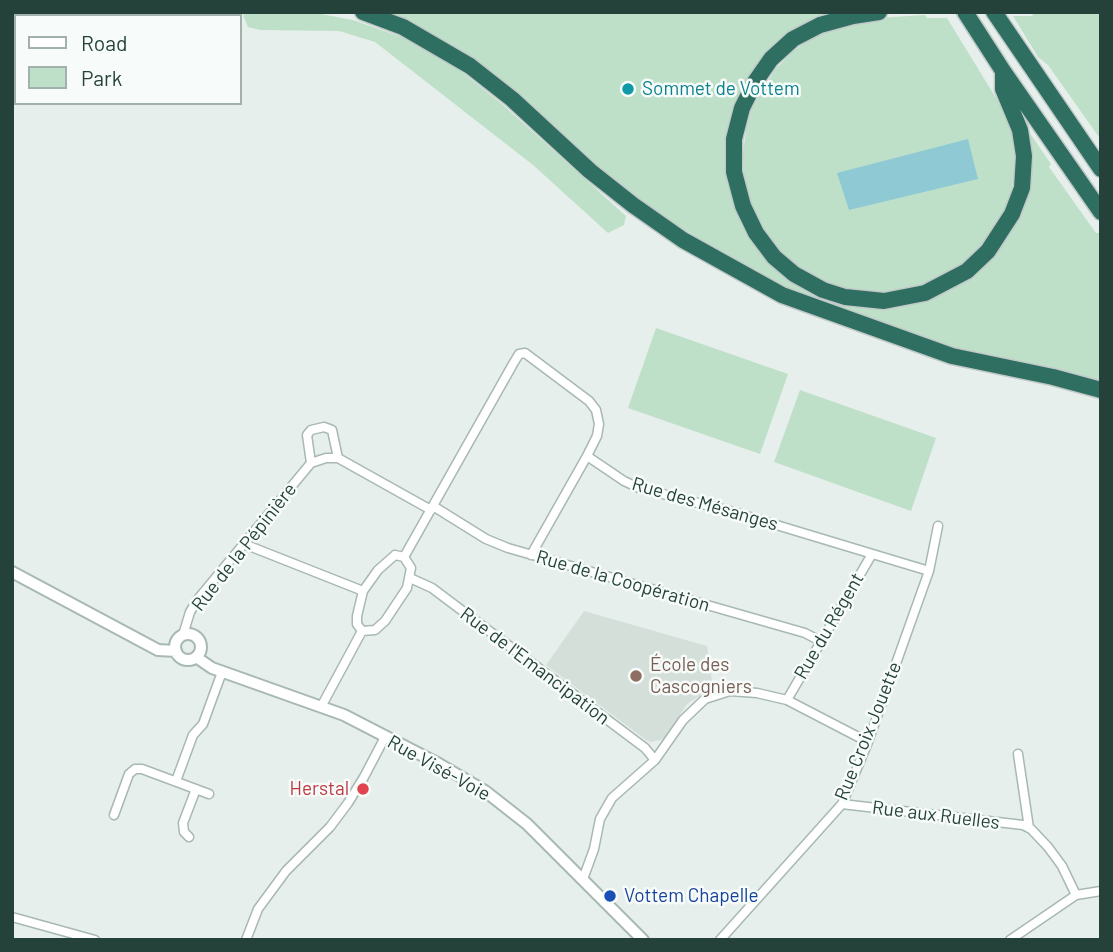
<!DOCTYPE html>
<meta charset="utf-8">
<style>
body{margin:0}
#map{position:relative;width:1113px;height:952px;overflow:hidden;background:#e6efeb;font-family:Barlow,sans-serif}
canvas{display:block}
.frame{position:absolute;inset:0;border:14px solid #24423a;pointer-events:none}
.legend{position:absolute;left:14px;top:14px;width:228px;height:91px;box-sizing:border-box;background:#f7fbf9;border:2px solid #a3b1ad;margin:0;padding:9px 12px;list-style:none;font-size:21px;color:#24423a}
.legend li{display:flex;align-items:center;gap:14px;height:35px}
.legend b{width:35px;border:2px solid #a3b1ad}
</style>
<div id="map">
<canvas width="1113" height="952"></canvas>
<div class="frame"></div>
<ul class="legend">
<li><b style="height:9px;background:#fff"></b>Road</li>
<li><b style="height:19px;background:#bfe0c8"></b>Park</li>
</ul>
</div>
<script>
const context = document.querySelector('canvas').getContext('2d');
context.lineJoin = 'round';
function fillPath(path, color) { context.fillStyle = color; context.fill(path, 'evenodd'); }
const shape = rows => new Path2D(rows.map(r => 'M' + r).join(''));
function trace(path, color, width, dash) { context.strokeStyle = color; context.lineWidth = width; context.lineCap = dash ? 'butt' : 'round'; context.setLineDash(dash || []); context.stroke(path); }
function write(font, color, halo, rows, align = 'center') {
  context.font = font + ' Barlow,sans-serif'; context.lineWidth = 5; context.setLineDash([]); context.textBaseline = 'middle'; context.strokeStyle = halo; context.fillStyle = color; for (const [text, x, y, turn = 0] of rows) {
    context.save(); context.translate(x, y); context.rotate((+turn || 0) * Math.PI / 180); context.textAlign = isNaN(turn) ? turn : align; if (halo) context.strokeText(text, 0, 0); context.fillText(text, 0, 0); context.restore();
  }
}
fillPath(shape([
 [584,611,707,646,713,687,687,704,664,739,651,742,646,740,546,665]
]), '#d4dfda');
fillPath(shape([
 [248,12,310,12,353,20,404,38,431,51,453,65,503,105,626,216,624,225,608,233,533,165,375,42,339,31,260,30,248,27,243,15],
 [382,12,838,13,770,51,728,173,733,199,744,227,759,250,780,272,799,286,820,297,845,304,870,309,893,307,918,302,946,292,964,281,1005,238,1027,129,1051,164,1049,167,1096,233,1101,233,1101,386,955,352,866,321,778,284,722,253,658,213,597,165,499,78,465,53,426,30],
 [1031,12,1101,12,1101,140,1048,65,1038,57,1013,16,1033,16],
 [925,15,927,18,947,18,996,98,1000,97,1008,115,1015,139,1015,169,1011,193,1003,215,992,235,977,253,956,270,936,281,908,291,883,294,856,291,829,285,803,271,781,252,763,228,751,204,744,177,743,155,746,129,752,108,775,70,793,51,816,36,860,19],
 [656,328,788,374,760,454,628,408],
 [800,390,936,438,911,511,774,462]
]), '#bfe0c8');
fillPath(shape([
 [968,139,978,179,849,210,837,173]
]), '#8ec9d4');
const minor = shape([
 [587,456,624,481,639,488,730,511,929,571],
 [338,458,431,510],
 [311,463,307,435,311,430,324,427,332,430,338,458],
 [433,506,486,539,508,548,805,633,820,641],
 [244,544,363,591],
 [395,555,404,557,411,568,407,588,385,621,375,630,362,631,357,624,357,616,363,591,378,570,395,555],
 [404,557,513,364,519,354,525,353,589,401,596,410,599,424,597,436,587,456,531,555],
 [410,578,432,588,645,748,655,760],
 [183,635,190,612,198,599,311,463,326,458,338,458],
 [787,700,872,554],
 [321,707,362,631],
 [1018,754,1029,828],
 [176,781,193,735,203,724,222,672],
 [842,804,1023,825,1031,829,1048,847,1062,866,1076,895],
 [114,815,129,774,135,769,142,769,209,794],
 [189,837,184,832,183,823,196,789],
 [583,879,594,849,600,819,612,798,655,760,683,720,705,699,730,691,757,693,787,700,868,742],
 [12,917,95,940],
 [246,940,258,909,286,871,330,827,348,803,364,777,385,737],
 [720,940,842,804,868,742,929,571,938,526],
 [1010,940,1076,895,1101,891]
]);
const tertiary = shape([
 [12,572,158,650,176,651],
 '175 647a13 13 0 1 1 26 0a13 13 0 1 1-26 0Z',
 [196,657,212,668,344,715,439,764,485,791,527,824,643,940]
]);
const motorway = shape([
 [363,12,403,27,470,66,512,99,590,171,633,205,683,240,782,295,952,356,1053,377,1101,390],
 [879,12,853,16,820,25,793,39,771,59,755,82,742,108,734,139,734,172,743,206,756,233,774,257,794,274,823,290,845,297,884,301,925,293,967,271,988,251,1012,214,1022,188,1024,156,1020,130,1003,89,1003,71],
 [965,12,1003,71,1101,212],
 [994,12,1101,169],
 [99,16,108,12],
 [137,16,146,12],
 [160,16,174,12],
 [12,61,16,59],
 [12,78,16,76]
]);
trace(minor, '#a8b8b2', 11);
trace(tertiary, '#a8b8b2', 14);
trace(motorway, '#c2cac8', 19);
trace(minor, '#fff', 8);
trace(tertiary, '#fff', 10);
trace(motorway, '#2f6f62', 16);
for (const [x, y, r, color] of [
 [628,89,7,"#0f9aa8"],
 [636,676,7,"#8d6e63"],
 [363,789,7,"#e0444e"],
 [610,896,7,"#1a4fb4"]
]) { const dot = new Path2D(); dot.arc(x, y, r, 0, 2 * Math.PI); context.fillStyle = color; context.fill(dot); trace(dot, '#f7fbf9', 2.5); }
write('19px', '#0d838f', '#f7fbf9', [
 ["Sommet de Vottem",642,89]
], 'left');
write('19px', '#24423a', '#f7fbf9', [
 ["Rue des Mésanges",705,504,16],
 ["Rue de la Pépinière",244,547,-52],
 ["Rue de la Coopération",623,581,16],
 ["Rue du Régent",829,626,-60],
 ["Rue de l'Emancipation",535,666,37],
 ["Rue Croix Jouette",868,731,-68],
 ["Rue Visé-Voie",439,768,29],
 ["Rue aux Ruelles",936,815,7]
]);
write('19px', '#785e54', '#f7fbf9', [
 ["École des",650,665],
 ["Cascogniers",650,687]
], 'left');
write('19px', '#be3a42', '#f7fbf9', [
 ["Herstal",349,789]
], 'right');
write('19px', '#164399', '#f7fbf9', [
 ["Vottem Chapelle",624,896]
], 'left');
</script>
